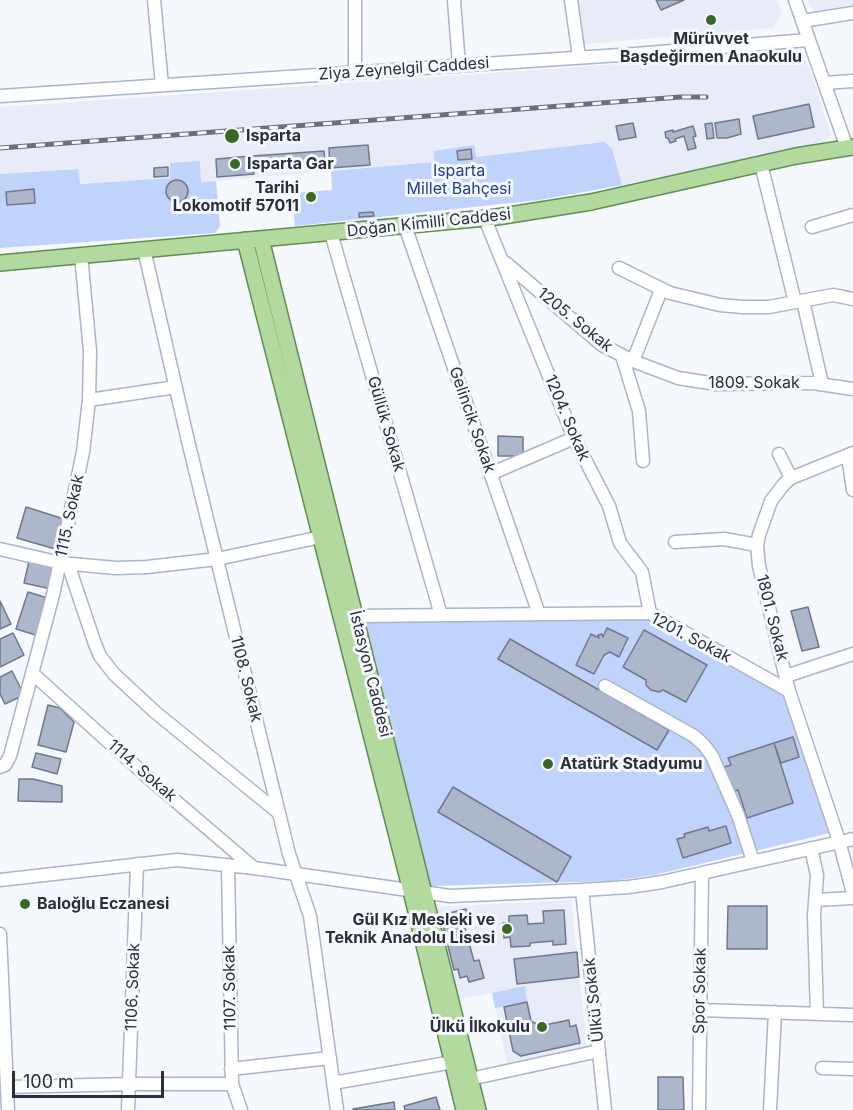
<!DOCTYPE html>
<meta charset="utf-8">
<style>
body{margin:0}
#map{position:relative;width:853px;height:1110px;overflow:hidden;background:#f5f8fc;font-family:Inter,sans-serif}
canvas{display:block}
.scale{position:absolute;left:12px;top:1071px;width:152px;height:27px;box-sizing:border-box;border:3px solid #2b2f38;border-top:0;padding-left:8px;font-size:18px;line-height:21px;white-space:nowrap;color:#2b2f38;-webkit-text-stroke:4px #f5f8fc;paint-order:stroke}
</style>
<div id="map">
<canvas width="853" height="1110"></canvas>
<div class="scale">100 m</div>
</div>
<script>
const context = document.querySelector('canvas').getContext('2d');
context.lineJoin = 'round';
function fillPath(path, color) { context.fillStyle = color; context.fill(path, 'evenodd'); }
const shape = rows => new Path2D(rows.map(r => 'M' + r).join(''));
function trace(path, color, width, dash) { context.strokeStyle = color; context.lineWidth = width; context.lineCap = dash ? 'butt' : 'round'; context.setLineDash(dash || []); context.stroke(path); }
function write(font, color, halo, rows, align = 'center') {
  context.font = font + ' Inter,sans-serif'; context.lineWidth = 6; context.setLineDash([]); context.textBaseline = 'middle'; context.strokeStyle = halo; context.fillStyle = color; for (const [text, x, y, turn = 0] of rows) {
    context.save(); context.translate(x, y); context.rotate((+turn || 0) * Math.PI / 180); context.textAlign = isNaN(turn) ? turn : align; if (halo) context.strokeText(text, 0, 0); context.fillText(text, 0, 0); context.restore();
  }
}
fillPath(shape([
 [578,0,777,0,782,12,773,28,584,44],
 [807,0,853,0,853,5,816,11,809,5],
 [793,52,804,59,810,69,831,135,830,138,823,142,622,185,612,148,604,142,475,157,473,146,434,151,435,162,201,182,200,162,171,178,79,184,78,169,0,174,0,107],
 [571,900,587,1047,507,1063,492,993,456,1000,436,907]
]), '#e7ecf8');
fillPath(shape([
 [604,142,612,148,622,185,539,200,295,226,292,193,332,190,331,171,434,162,434,151,474,145,476,157],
 [200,161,201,182,216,181,220,226,215,233,0,248,0,174,78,169,80,184,170,178,170,163],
 [649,618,786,692,830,833,654,875,612,881,430,886,363,622],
 [525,986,527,1002,495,1008,492,993]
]), '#c0d3fa');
const building = shape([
 [656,0,684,0,661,10,656,0],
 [809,104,814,127,758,139,753,116,809,104],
 [739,119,741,134,727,138,717,138,715,123,739,119],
 [633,123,636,137,619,140,616,126,633,123],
 [712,123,714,138,707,139,705,124,712,123],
 [693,126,696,136,693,137,696,148,688,150,684,136,675,139,676,141,670,143,668,138,666,138,665,132,673,130,673,132,693,126],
 [368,145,370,165,330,168,329,148,368,145],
 [471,149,472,159,458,160,457,151,471,149],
 [324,151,325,163,253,168,252,156,324,151],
 [252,156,254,174,217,177,216,159,252,156],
 [168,167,168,176,154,177,154,168,168,167],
 '166 191a11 11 0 1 1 22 0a11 11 0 1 1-22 0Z',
 [34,189,35,203,7,205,6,192,34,189],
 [373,212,374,216,359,217,359,213,373,212],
 [498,436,523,437,523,456,498,456,498,436],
 [26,507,64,519,55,549,17,538,26,507],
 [29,561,56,567,51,589,24,583,29,561],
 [28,592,51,599,39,636,16,629,28,592],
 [0,601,11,624,0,629,0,601],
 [808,607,819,647,802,651,791,611,808,607],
 [607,628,628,638,619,657,610,652,604,655,594,674,576,665,591,634,599,638,598,635,602,634,603,637,607,628],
 [644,630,707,665,686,702,663,690,659,692,651,690,646,685,646,680,623,667,644,630],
 [13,633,24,655,0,667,0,639,13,633],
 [510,639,669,730,657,750,498,659,510,639],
 [12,671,24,695,5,704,0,694,0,677,12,671],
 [48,705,60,708,74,722,66,752,38,745,48,705],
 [793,737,799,757,781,763,774,743,793,737],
 [774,743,793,803,747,818,738,790,732,792,724,767,731,765,728,758,774,743],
 [36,753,61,759,57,774,32,767,36,753],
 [19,779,33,779,62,786,62,802,18,801,19,779],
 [453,787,571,857,557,882,438,812,453,787],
 [726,826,731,843,683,858,677,839,685,837,684,834,708,827,709,831,726,826],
 [728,906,767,906,767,949,727,949,728,906],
 [466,909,470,923,464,925,474,961,479,960,484,978,469,982,467,976,460,978,458,969,454,970,443,926,448,925,445,914,466,909],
 [564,910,566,944,553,945,553,941,530,943,530,946,511,947,510,937,504,938,503,923,509,923,509,916,527,915,528,924,544,923,543,911,564,910],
 [577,952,579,977,517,984,514,959,577,952],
 [527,1002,531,1021,540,1026,569,1020,570,1027,576,1025,580,1043,521,1056,513,1051,504,1007,527,1002],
 [658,1077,683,1077,684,1110,658,1110,658,1077],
 [436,1097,440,1110,405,1110,404,1106,436,1097],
 [394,1102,395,1110,354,1110,353,1109,394,1102]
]);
fillPath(building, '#adb7cc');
trace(building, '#6f788c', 1.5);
const minor = shape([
 [154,0,162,85],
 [355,0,355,71],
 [454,0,459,66],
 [571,0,579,57],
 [795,0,847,148],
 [802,21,853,13],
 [824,83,853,81],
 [0,96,635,54,808,40],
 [761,164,795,302],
 [485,219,574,438,609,506,620,543,642,572,650,613],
 [405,226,539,614],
 [812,227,853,215],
 [331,233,441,615],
 [144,249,188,441,289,854,310,916,337,1110],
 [506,263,602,345,633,361,678,378,716,384,813,383,853,389],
 [619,268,670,293,720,305,743,307,769,307,833,295,853,299],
 [803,301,822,384],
 [622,356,639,411,643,461],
 [633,361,661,290],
 [89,400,176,387],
 [779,454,791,478],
 [848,456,853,490],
 [490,474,574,438],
 [675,542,724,539,757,545],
 [0,549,61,563,116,568,147,567,217,559,321,537],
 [68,564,95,644,100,656,114,674,155,712,279,813],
 [355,616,650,613,789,691,839,841,853,893],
 [32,673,152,781,254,868],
 [786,676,853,654],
 [605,686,694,736,704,745,712,756,738,815,753,861],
 [789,691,759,566,757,545,759,535,771,501,784,484,791,478,853,453],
 [0,767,5,765,10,756,53,595,83,452,89,400,90,351,81,255],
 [811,848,817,875,814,916,817,1014],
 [228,865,232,1084,241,1110],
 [0,880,177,860,254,868,450,896,582,890,629,887,662,882,853,839],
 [582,890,605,1110],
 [815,900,853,898],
 [0,934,8,1110],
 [700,1010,853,1015],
 [822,1068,853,1069],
 [231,1069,330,1058],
 [470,1079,599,1051],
 [333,1083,453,1062],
 [7,1087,132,1084,232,1084],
 [128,1110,137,864],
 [699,1110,702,873],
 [770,1110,775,1012]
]);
const major = shape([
 [261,239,478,1110],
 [245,240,411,891,464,1110],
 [0,263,497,217,591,202,796,156,853,147]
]);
trace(minor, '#aab4ca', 15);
trace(major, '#618e51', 18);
trace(minor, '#fff', 12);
trace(major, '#b2da9f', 15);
const rail = shape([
 [0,148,681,97,706,97]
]);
trace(rail, '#6b6f76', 5);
trace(rail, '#f5f8fc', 3, [9]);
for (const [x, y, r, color] of [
 [711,20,6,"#3b6725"],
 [232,136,8,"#3b6725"],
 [235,164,6,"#3b6725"],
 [311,197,6,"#3b6725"],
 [548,764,6,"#3b6725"],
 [25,904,6,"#3b6725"],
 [507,929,6,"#3b6725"],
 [542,1027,6,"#3b6725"]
]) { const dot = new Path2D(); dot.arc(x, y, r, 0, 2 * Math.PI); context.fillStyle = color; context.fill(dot); trace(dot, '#f5f8fc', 2); }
write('bold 16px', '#2b2f38', '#f5f8fc', [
 ["Mürüvvet",711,39,"center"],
 ["Başdeğirmen Anaokulu",711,57,"center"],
 ["Isparta",246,136],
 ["Isparta Gar",247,164],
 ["Tarihi",299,188,"right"],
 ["Lokomotif 57011",299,206,"right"],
 ["Atatürk Stadyumu",560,764],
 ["Baloğlu Eczanesi",37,904],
 ["Gül Kız Mesleki ve",495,920,"right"],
 ["Teknik Anadolu Lisesi",495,938,"right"],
 ["Ülkü İlkokulu",530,1027,"right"]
], 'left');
write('16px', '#2b2f38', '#f5f8fc', [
 ["Ziya Zeynelgil Caddesi",404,69,-4],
 ["Doğan Kimilli Caddesi",429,223,-6],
 ["1205. Sokak",575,320,39],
 ["1809. Sokak",754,383],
 ["1204. Sokak",567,418,67],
 ["Gelincik Sokak",472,420,71],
 ["Güllük Sokak",386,424,74],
 ["1115. Sokak",70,516,-78],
 ["1801. Sokak",772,618,76],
 ["1201. Sokak",691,638,28],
 ["İstasyon Caddesi",370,674,76],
 ["1108. Sokak",246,679,76],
 ["1114. Sokak",142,771,41],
 ["1106. Sokak",133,987,-88],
 ["1107. Sokak",230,988,-91],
 ["Spor Sokak",700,991,-89],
 ["Ülkü Sokak",594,1000,-96]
]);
write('16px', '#213e96', '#f5f8fc', [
 ["Isparta",459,171],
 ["Millet Bahçesi",459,189]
]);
</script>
